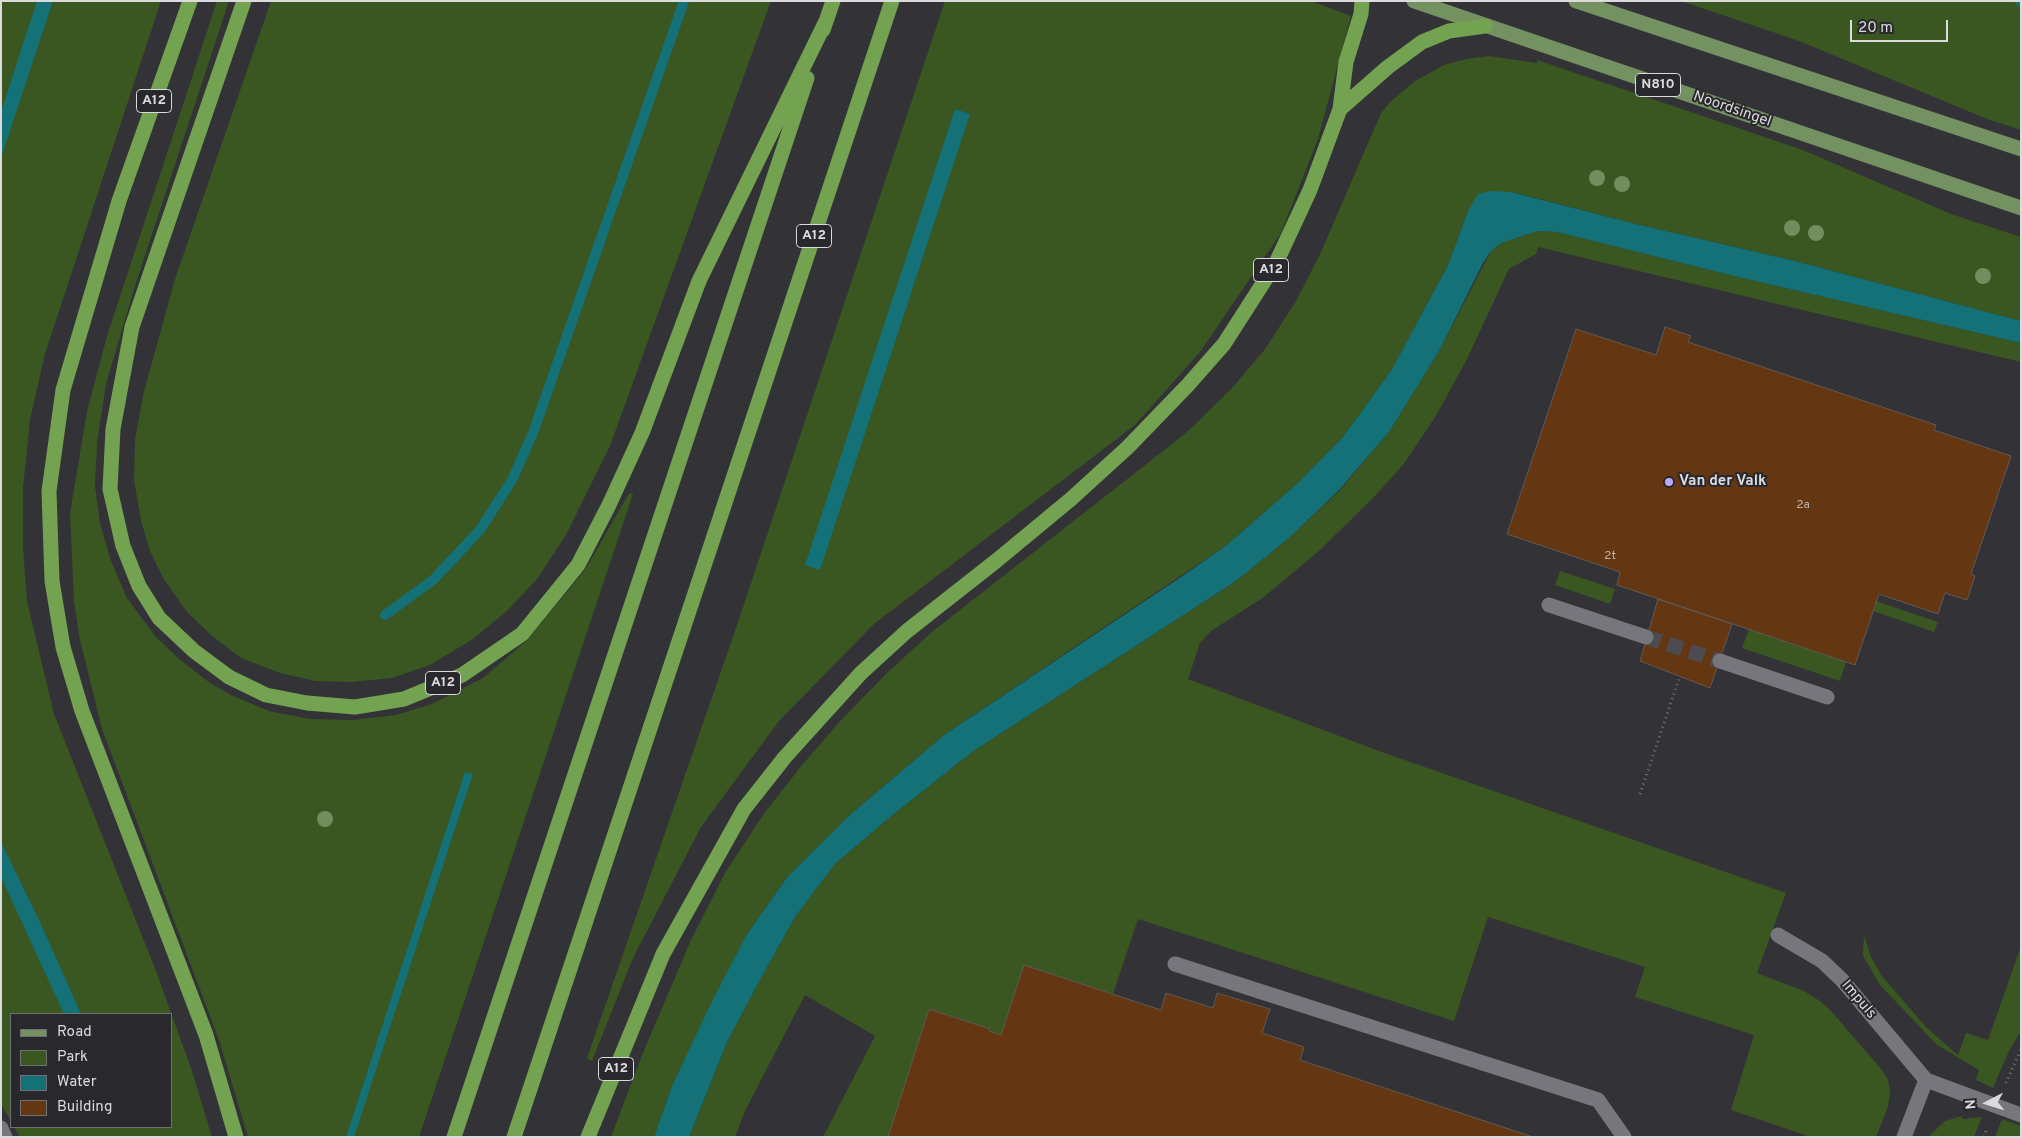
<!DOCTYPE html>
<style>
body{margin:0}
#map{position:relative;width:2022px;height:1138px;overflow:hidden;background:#323237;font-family:Overpass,sans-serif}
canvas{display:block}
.frame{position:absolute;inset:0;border:2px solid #dbdbde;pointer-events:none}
.legend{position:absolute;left:10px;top:1013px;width:162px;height:115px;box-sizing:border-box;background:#28282d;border:1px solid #707074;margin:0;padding:6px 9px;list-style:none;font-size:15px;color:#dbdbde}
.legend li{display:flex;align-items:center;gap:10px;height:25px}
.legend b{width:25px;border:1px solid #707074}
.north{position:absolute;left:1962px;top:1078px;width:50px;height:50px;-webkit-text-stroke:4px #28282d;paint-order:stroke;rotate:265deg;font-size:14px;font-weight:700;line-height:20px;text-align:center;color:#dbdbde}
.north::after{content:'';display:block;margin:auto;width:18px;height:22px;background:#dbdbde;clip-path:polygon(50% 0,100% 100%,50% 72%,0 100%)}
.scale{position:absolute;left:1850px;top:20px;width:98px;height:22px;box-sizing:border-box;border:2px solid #dbdbde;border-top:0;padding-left:6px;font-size:15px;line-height:18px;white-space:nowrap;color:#dbdbde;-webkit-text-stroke:4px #28282d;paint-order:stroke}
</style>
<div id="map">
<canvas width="2022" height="1138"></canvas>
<div class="frame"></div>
<ul class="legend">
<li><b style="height:6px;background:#749162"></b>Road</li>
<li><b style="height:14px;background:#3a5621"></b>Park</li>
<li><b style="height:14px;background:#137177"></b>Water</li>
<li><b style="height:14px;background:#643712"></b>Building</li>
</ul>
<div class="north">N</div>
<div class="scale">20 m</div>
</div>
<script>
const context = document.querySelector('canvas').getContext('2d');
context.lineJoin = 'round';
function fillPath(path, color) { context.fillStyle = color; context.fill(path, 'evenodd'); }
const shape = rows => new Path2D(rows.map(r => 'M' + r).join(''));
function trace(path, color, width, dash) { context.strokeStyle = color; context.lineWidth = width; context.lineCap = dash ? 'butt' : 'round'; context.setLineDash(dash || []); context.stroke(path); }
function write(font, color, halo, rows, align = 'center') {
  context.font = font + ' Overpass,sans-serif'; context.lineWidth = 4; context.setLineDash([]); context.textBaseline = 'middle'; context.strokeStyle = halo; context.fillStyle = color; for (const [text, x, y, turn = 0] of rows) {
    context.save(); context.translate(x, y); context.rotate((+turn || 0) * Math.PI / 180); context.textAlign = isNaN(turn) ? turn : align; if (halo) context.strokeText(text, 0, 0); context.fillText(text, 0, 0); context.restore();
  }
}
fillPath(shape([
 [1,1,161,1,45,354,30,420,23,489,23,547,27,601,54,714,156,971,192,1071,212,1137,20,1137,14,1127,171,1127,171,1014,11,1014,11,1121,1,1104],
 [217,1,229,1,136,283,106,384,97,443,95,486,100,523,111,561,127,598,155,636,178,658,210,683,233,696,269,711,310,719,353,720,396,715,432,704,483,678,526,641,585,570,629,493,633,494,419,1137,248,1137,219,1040,102,729,80,640,74,602,70,513,87,411,107,336],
 [271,1,771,1,610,446,566,535,537,579,507,611,473,639,430,665,392,678,351,682,315,681,280,673,241,658,212,636,187,612,163,578,150,551,141,521,134,480,135,440,143,395,175,279],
 [945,1,1311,1,1351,16,1318,139,1281,233,1200,352,1135,425,874,624,779,721,701,827,633,958,592,1061,587,1058,737,625],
 [1681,1,2021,1,2021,130,1987,119,1799,41],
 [1489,56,1537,63,1537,60,1803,150,1951,214,2021,237,2021,321,1795,261,1636,224,1512,192,1468,211,1448,265,1391,371,1342,438,1299,482,1228,544,944,735,851,814,788,876,747,934,672,1086,654,1137,611,1137,642,1055,691,940,725,873,763,815,802,765,842,719,888,672,933,631,1186,433,1233,387,1265,349,1296,301,1321,252,1381,113,1391,101,1415,81,1444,65,1466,59],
 [1538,231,1557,232,1730,275,2021,343,2021,362,1538,247,1536,254,1509,269,1467,359,1436,416,1403,465,1372,499,1320,550,1264,597,1211,631,1200,643,1188,679,1379,751,1786,893,1757,973,1804,991,1820,1001,1832,1012,1882,1070,1888,1080,1890,1092,1888,1107,1876,1137,1811,1137,1731,1110,1754,1035,1635,997,1645,967,1488,917,1454,1021,1138,919,1113,994,1024,966,1001,1035,989,1031,990,1029,929,1009,888,1137,823,1137,875,1036,805,995,745,1111,735,1137,689,1137,727,1042,761,978,795,917,835,864,889,818,972,752,1236,581,1289,538,1340,490,1389,432,1439,351,1491,251,1501,243],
 [1560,571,1615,589,1610,604,1555,585],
 [1876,601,1938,622,1934,632,1873,611],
 [1749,629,1846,662,1840,681,1742,648],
 [1864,935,1871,957,1881,975,1927,1028,1958,1055,1966,1033,1988,1040,2021,946,2021,1031,2009,1051,1993,1088,1976,1080,1979,1070,1937,1045,1880,985,1863,956],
 [1961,1116,1963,1119,1982,1117,1974,1137,1928,1137,1945,1121],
 [2002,1119,2021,1126,2021,1137,1995,1137]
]), '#3a5621');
fillPath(shape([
 [37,1,53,1,1,158,1,112],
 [955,109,970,114,820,570,805,565],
 [1492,191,1511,192,1636,224,1795,261,2021,321,2021,343,1730,275,1557,232,1538,231,1501,243,1491,251,1483,263,1439,351,1389,432,1339,490,1289,538,1236,581,972,752,889,818,835,864,795,917,761,978,727,1042,689,1137,654,1137,672,1086,711,1003,747,934,788,876,851,814,944,735,1184,575,1228,544,1299,482,1342,438,1391,371,1448,265,1468,211,1478,194],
 [465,772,473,774,354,1137,346,1137],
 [1,842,39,920,81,1014,64,1014,1,877]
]), '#137177');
trace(shape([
 [2020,1,2021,1],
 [385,615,433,580,480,530,512,480,533,433,684,1]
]), '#137177', 10);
const building = shape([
 [1665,327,1691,336,1688,342,1936,425,1934,430,2011,456,1971,574,1975,576,1967,600,1945,593,1938,614,1879,594,1855,665,1617,585,1620,572,1507,534,1576,329,1656,355,1665,327],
 [1658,599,1732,624,1710,688,1640,661,1658,599],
 [1024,965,1161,1010,1166,993,1213,1008,1217,993,1270,1009,1262,1033,1304,1047,1300,1060,1533,1137,888,1137,929,1009,990,1029,989,1031,1001,1035,1024,965]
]);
fillPath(building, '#643712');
trace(building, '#5f5a56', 1);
trace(shape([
 [1646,637,1720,661]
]), '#4b4b50', 15, [15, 8]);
trace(shape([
 [1640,794,1680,676],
 [2006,1083,2021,1049],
 [1984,1137,1987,1128]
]), '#757579', 3, [1, 4]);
trace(shape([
 [1549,605,1646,637],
 [1720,661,1827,697],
 [1778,935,1822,961,1842,980,1926,1080,1904,1137],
 [1175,964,1598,1100,1624,1137],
 [1926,1080,2021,1115],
 [1,1128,5,1137]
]), '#76767c', 15);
trace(shape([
 [1414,1,2021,208],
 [1576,1,2021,149]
]), '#749162', 15);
trace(shape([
 [190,1,119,201,63,390,49,491,52,581,63,647,82,711,206,1035,236,1137],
 [244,1,132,327,113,429,110,489,123,546,139,586,159,618,194,651,229,677,266,695,307,703,355,707,404,699,462,675,522,634,578,565,609,505,642,433,699,281,826,21],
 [823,30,833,1],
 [1340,109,1388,67,1422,42,1449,31,1485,26],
 [454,1137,807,78],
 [514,1137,892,1],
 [588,1137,663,954,744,809,785,757,861,673,907,631,996,561,1071,499,1128,447,1187,386,1224,344,1276,263,1310,190,1340,109,1346,62,1361,14,1362,1]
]), '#73a350', 15);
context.fillStyle = '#728e5f';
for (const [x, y] of [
 [1597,178],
 [1622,184],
 [1792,228],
 [1816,233],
 [1983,276],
 [325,819]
]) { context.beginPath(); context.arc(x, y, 8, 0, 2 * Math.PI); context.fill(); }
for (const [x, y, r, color] of [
 [1669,482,5,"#bda9f5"]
]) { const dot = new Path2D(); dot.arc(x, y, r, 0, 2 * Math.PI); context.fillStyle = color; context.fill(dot); trace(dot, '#28282d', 2); }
write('12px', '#bdb2ab', null, [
 ["2a",1803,506],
 ["2t",1610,557]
]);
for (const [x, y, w] of [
 [1658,85,45],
 [154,101,35],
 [814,236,35],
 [1271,270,35],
 [443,683,35],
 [616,1069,35]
]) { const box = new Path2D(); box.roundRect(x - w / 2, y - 11.5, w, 23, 4); context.fillStyle = '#28282d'; context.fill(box); trace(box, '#dbdbde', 1); }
write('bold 14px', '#dbdbde', null, [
 ["N810",1658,85],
 ["A12",154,101],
 ["A12",814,236],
 ["A12",1271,270],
 ["A12",443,683],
 ["A12",616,1069]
]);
write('15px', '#dbdbde', '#28282d', [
 ["Noordsingel",1732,110,19],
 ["Impuls",1858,1000,50]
]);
write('bold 15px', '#dbdbde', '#28282d', [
 ["Van der Valk",1679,482]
], 'left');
</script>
